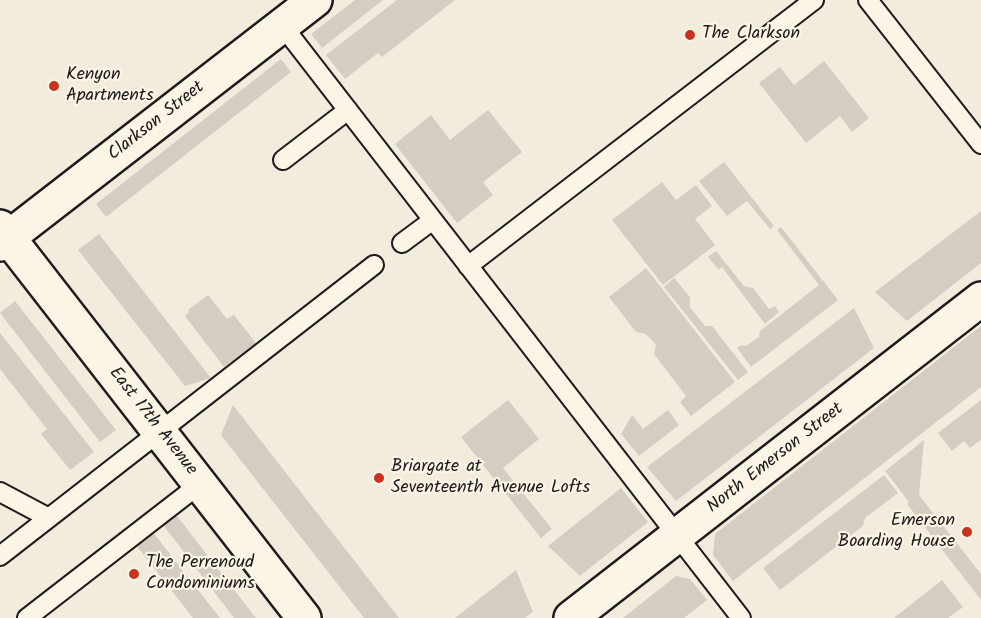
<!DOCTYPE html>
<style>
body{margin:0}
canvas{display:block;background:#f3ecdd}
</style>
<canvas width="981" height="618"></canvas>
<script>
const context = document.querySelector('canvas').getContext('2d');
context.lineJoin = 'round';
function fillPath(path, color) { context.fillStyle = color; context.fill(path, 'evenodd'); }
const shape = rows => new Path2D(rows.map(r => 'M' + r).join(''));
function trace(path, color, width, dash) { context.strokeStyle = color; context.lineWidth = width; context.lineCap = dash ? 'butt' : 'round'; context.setLineDash(dash || []); context.stroke(path); }
function write(font, color, halo, rows, align = 'center') {
  context.font = font + ' Kalam,sans-serif'; context.lineWidth = 4.5; context.setLineDash([]); context.textBaseline = 'middle'; context.strokeStyle = halo; context.fillStyle = color; for (const [text, x, y, turn = 0] of rows) {
    context.save(); context.translate(x, y); context.rotate((+turn || 0) * Math.PI / 180); context.textAlign = isNaN(turn) ? turn : align; if (halo) context.strokeText(text, 0, 0); context.fillText(text, 0, 0); context.restore();
  }
}
fillPath(shape([
 [355,0,383,0,322,48,311,34],
 [397,0,455,0,382,57,378,53,345,79,326,55],
 [281,59,291,72,106,217,96,204],
 [824,61,869,118,852,132,840,116,806,143,759,83,780,67,794,85],
 [488,110,522,152,483,182,493,195,457,223,395,144,431,115,450,140],
 [724,162,774,226,770,229,747,201,727,216,699,181],
 [662,182,676,200,696,185,712,206,695,219,715,245,663,285,612,220],
 [981,211,981,263,907,321,875,292],
 [781,227,838,300,751,367,737,348,741,345,746,346,759,337,760,331,819,285,777,230],
 [99,234,211,378,185,386,78,250],
 [716,251,744,286,753,288,769,309,775,306,779,312,765,324,722,267,719,270,708,257],
 [646,268,735,382,691,416,680,402,686,396,654,354,656,345,646,334,636,332,609,297],
 [674,278,690,297,690,307,705,326,712,326,748,372,738,380,664,287],
 [208,295,227,319,234,315,256,343,224,367,185,316,189,312,188,310],
 [15,301,116,430,100,442,0,313],
 [854,308,874,348,676,501,647,467],
 [981,326,981,387,733,581,713,555,715,534],
 [0,333,94,452,70,470,41,434,47,429,0,369],
 [508,400,539,439,503,468,552,529,541,538,461,437],
 [981,400,981,440,970,448,964,441,952,451,938,433],
 [233,405,399,618,364,618,221,435],
 [668,410,679,425,639,456,621,434,632,415,643,429],
 [924,440,919,495,981,574,981,600,907,504,909,502,885,471],
 [884,475,898,493,865,518,863,526,780,590,763,568],
 [621,488,648,522,580,576,548,546],
 [174,512,256,618,234,618,161,522],
 [152,531,220,618,193,618,135,544],
 [516,570,533,612,525,618,455,618],
 [676,576,690,579,707,600,684,618,623,618],
 [942,580,963,607,948,618,894,618]
]), '#d3cec1');
const lane = shape([
 [868,0,981,144],
 [282,25,741,618],
 [283,160,348,110],
 [402,243,433,220],
 [468,266,814,0],
 [0,492,49,518],
 [0,556,374,265],
 [27,618,200,484]
]);
const street = shape([
 [571,618,981,299]
]);
const secondary = shape([
 [0,227,304,618],
 [0,244,315,0]
]);
trace(lane, '#1c1c1c', 22);
trace(street, '#1c1c1c', 38);
trace(secondary, '#1c1c1c', 38);
trace(lane, '#fcf5e5', 18);
trace(street, '#fcf5e5', 33);
trace(secondary, '#fcf5e5', 33);
for (const [x, y, r, color] of [
 [690,35,6,"#c8321e"],
 [54,86,6,"#c8321e"],
 [379,478,6,"#c8321e"],
 [967,532,6,"#c8321e"],
 [134,574,6,"#c8321e"]
]) { const dot = new Path2D(); dot.arc(x, y, r, 0, 2 * Math.PI); context.fillStyle = color; context.fill(dot); trace(dot, '#fcf5e5', 2); }
write('18px', '#1c1c1c', '#fcf5e5', [
 ["The Clarkson",702,35],
 ["Kenyon",66,76],
 ["Apartments",66,97],
 ["Briargate at",391,468],
 ["Seventeenth Avenue Lofts",391,489],
 ["Emerson",955,522,"right"],
 ["Boarding House",955,543,"right"],
 ["The Perrenoud",146,564],
 ["Condominiums",146,585]
], 'left');
write('18px', '#1c1c1c', '#fcf5e5', [
 ["Clarkson Street",157,122,-38],
 ["East 17th Avenue",152,422,52],
 ["North Emerson Street",776,459,-38]
]);
</script>
